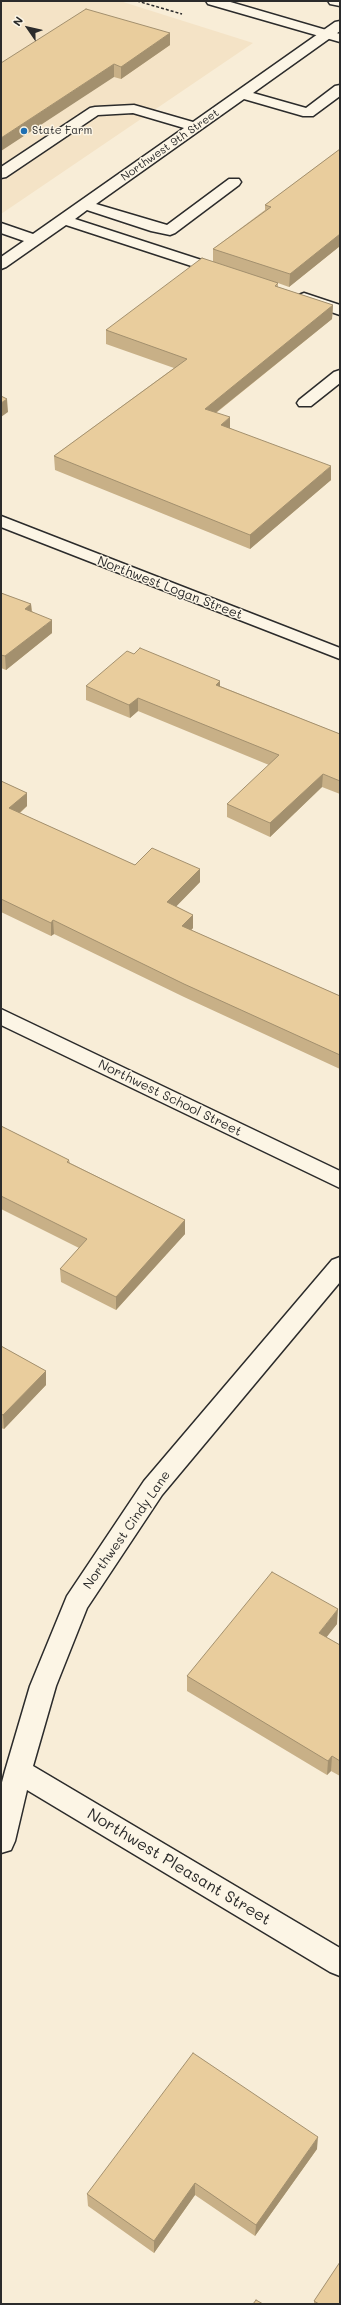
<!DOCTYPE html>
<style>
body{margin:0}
#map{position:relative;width:341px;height:2305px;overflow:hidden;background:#f8edd7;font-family:Mali,sans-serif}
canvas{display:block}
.frame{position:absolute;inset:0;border:2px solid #2b2b2b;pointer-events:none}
.north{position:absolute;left:8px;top:8px;width:40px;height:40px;-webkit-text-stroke:3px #fcf5e5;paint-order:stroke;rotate:304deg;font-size:11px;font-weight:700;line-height:16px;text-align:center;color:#2b2b2b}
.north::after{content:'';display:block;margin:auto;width:14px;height:18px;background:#2b2b2b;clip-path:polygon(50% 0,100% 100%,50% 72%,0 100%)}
</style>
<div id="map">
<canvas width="341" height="2305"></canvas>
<div class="frame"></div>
<div class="north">N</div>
</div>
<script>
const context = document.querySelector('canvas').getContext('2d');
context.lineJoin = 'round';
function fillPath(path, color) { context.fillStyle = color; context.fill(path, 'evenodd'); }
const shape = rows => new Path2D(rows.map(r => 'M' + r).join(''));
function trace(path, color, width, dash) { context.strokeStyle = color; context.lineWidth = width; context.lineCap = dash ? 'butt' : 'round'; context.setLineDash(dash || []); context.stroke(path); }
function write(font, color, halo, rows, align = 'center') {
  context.font = font + ' Mali,sans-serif'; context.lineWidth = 3; context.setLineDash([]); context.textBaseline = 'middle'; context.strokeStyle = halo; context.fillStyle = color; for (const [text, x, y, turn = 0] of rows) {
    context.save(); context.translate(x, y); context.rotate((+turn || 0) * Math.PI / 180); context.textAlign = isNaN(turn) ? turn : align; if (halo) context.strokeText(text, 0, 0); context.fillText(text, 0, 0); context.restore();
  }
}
fillPath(shape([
 [1,1,120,1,253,43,1,214]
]), '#f4e3c6');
const minor = shape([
 [340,21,340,31,253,93,306,108,335,86,340,85,340,96,313,116,303,116,244,99,96,204,167,225,229,179,239,179,241,182,239,185,175,233,170,235,151,231,87,210,75,219,229,269,232,272,229,275,219,275,66,225,6,267,1,269,1,257,24,241,1,233,1,223,33,234,184,128,133,113,98,115,6,177,1,178,1,167,90,108,95,107,134,105,193,122,335,22,340,21],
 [304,293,340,305,340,315,299,301,296,298,299,295,304,293],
 [340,370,340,383,311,406,299,406,297,403,299,400,334,372,340,370],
 [1,516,340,648,340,659,1,527,1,516],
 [1,1009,340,1171,340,1188,1,1025,1,1009],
 [340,1257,340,1282,162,1495,87,1608,56,1686,33,1766,340,1948,340,1976,330,1972,27,1790,15,1841,11,1850,1,1853,1,1786,5,1771,30,1686,67,1596,144,1481,332,1260,340,1257]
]);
const major = shape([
 [206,1,227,1,340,34,340,42,208,4,206,1],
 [328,1,340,1,340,6,330,4,328,1]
]);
trace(minor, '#2b2b2b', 3);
trace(major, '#2b2b2b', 3);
trace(shape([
 [137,1,182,14]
]), '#2b2b2b', 1.5, [3, 2]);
fillPath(minor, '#fcf5e5');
fillPath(major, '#fcf5e5');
fillPath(shape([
 [170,45,121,79,114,77,1,63],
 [340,149,340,246,289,287,278,283,278,287,333,305,332,319,216,413,230,428,331,480,250,549,55,470,54,456,174,368,106,344,106,330,213,262,213,249,265,210,265,205],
 [1,593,31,604,32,611,52,633,6,670,1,668],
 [134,654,220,681,220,686,340,734,340,794,322,787,270,837,227,817,227,804,269,765,138,711,130,718,86,700,86,686],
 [1,781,27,793,27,806,20,813,135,865,200,882,176,906,193,915,193,928,191,930,340,996,340,1069,184,997,54,934,51,936,1,912],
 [1,1126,69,1160,70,1163,185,1220,185,1234,116,1310,61,1282,60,1269,79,1248,1,1209],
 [1,1346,46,1371,46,1385,4,1429,1,1428],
 [337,1624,326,1637,340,1645,340,1776,331,1771,327,1775,187,1691,187,1676],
 [317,2149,255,2236,195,2195,154,2253,88,2206,87,2194],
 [314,2301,340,2304,314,2304]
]), '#c8b087');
fillPath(shape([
 [170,33,170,45,121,79,121,67],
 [114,64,114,77,1,151,1,138],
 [340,234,340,246,289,287,290,274],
 [333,305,332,319,204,422,205,409],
 [7,399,8,412,1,417,1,403],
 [230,417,230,431,221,425],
 [331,466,331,480,250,549,250,535],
 [31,604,32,618,25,609],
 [52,620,52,633,6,670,5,656],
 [220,681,220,694,216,685],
 [138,698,138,711,130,718,129,705],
 [323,774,322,787,270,837,270,823],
 [27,793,27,806,10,821,9,808],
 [200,869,200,882,167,916,167,902],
 [193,915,193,928,182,939,182,926],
 [53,920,54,934,51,936,51,923],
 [185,1220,185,1234,116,1310,116,1297],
 [46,1371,46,1385,4,1429,3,1415],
 [338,1609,337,1624,318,1648,319,1633],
 [332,1756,331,1771,327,1775,328,1761],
 [318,2137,317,2149,255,2236,256,2225],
 [195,2183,195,2195,154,2253,154,2241]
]), '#a3906e');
const building = shape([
 [86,9,170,33,121,67,114,64,1,138,1,63,86,9],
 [340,149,340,234,290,274,213,249,271,207,265,205,340,149],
 [202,258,278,283,275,286,333,305,205,409,230,417,221,425,331,466,250,535,54,456,187,359,106,330,202,258],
 [1,396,7,399,1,403,1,396],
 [1,593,31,604,25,609,52,620,5,656,1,655,1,593],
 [140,648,220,681,216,685,340,734,340,781,323,774,270,823,227,804,279,755,138,698,129,705,86,686,127,651,134,654,140,648],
 [1,781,27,793,9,808,135,865,152,848,200,869,167,902,193,915,182,926,340,996,340,1055,184,984,53,920,51,923,1,899,1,781],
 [1,1126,69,1160,67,1162,185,1220,116,1297,60,1269,87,1239,1,1196,1,1126],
 [1,1346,46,1371,3,1415,1,1414,1,1346],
 [272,1572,338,1609,319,1633,340,1645,340,1761,332,1756,328,1761,187,1676,272,1572],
 [193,2053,318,2137,256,2225,195,2183,154,2241,87,2194,193,2053],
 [340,2262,340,2304,319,2304,314,2301,340,2262],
 [256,2300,263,2304,253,2304,256,2300]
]);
fillPath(building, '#e9cd9d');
trace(building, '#a3906e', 1);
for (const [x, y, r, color] of [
 [24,131,4,"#1f6fb2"]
]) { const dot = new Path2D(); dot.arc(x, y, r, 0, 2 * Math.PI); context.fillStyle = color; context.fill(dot); trace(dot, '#fcf5e5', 1.5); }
write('11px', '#2b2b2b', '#fcf5e5', [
 ["State Farm",32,131]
], 'left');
write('11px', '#2b2b2b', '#fcf5e5', [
 ["Northwest 9th Street",170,145,-35]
]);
write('13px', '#2b2b2b', '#fcf5e5', [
 ["Northwest Logan Street",170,588,21],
 ["Northwest School Street",170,1098,26],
 ["Northwest Cindy Lane",127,1530,-55]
]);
write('16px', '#2b2b2b', '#fcf5e5', [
 ["Northwest Pleasant Street",179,1867,31]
]);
</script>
